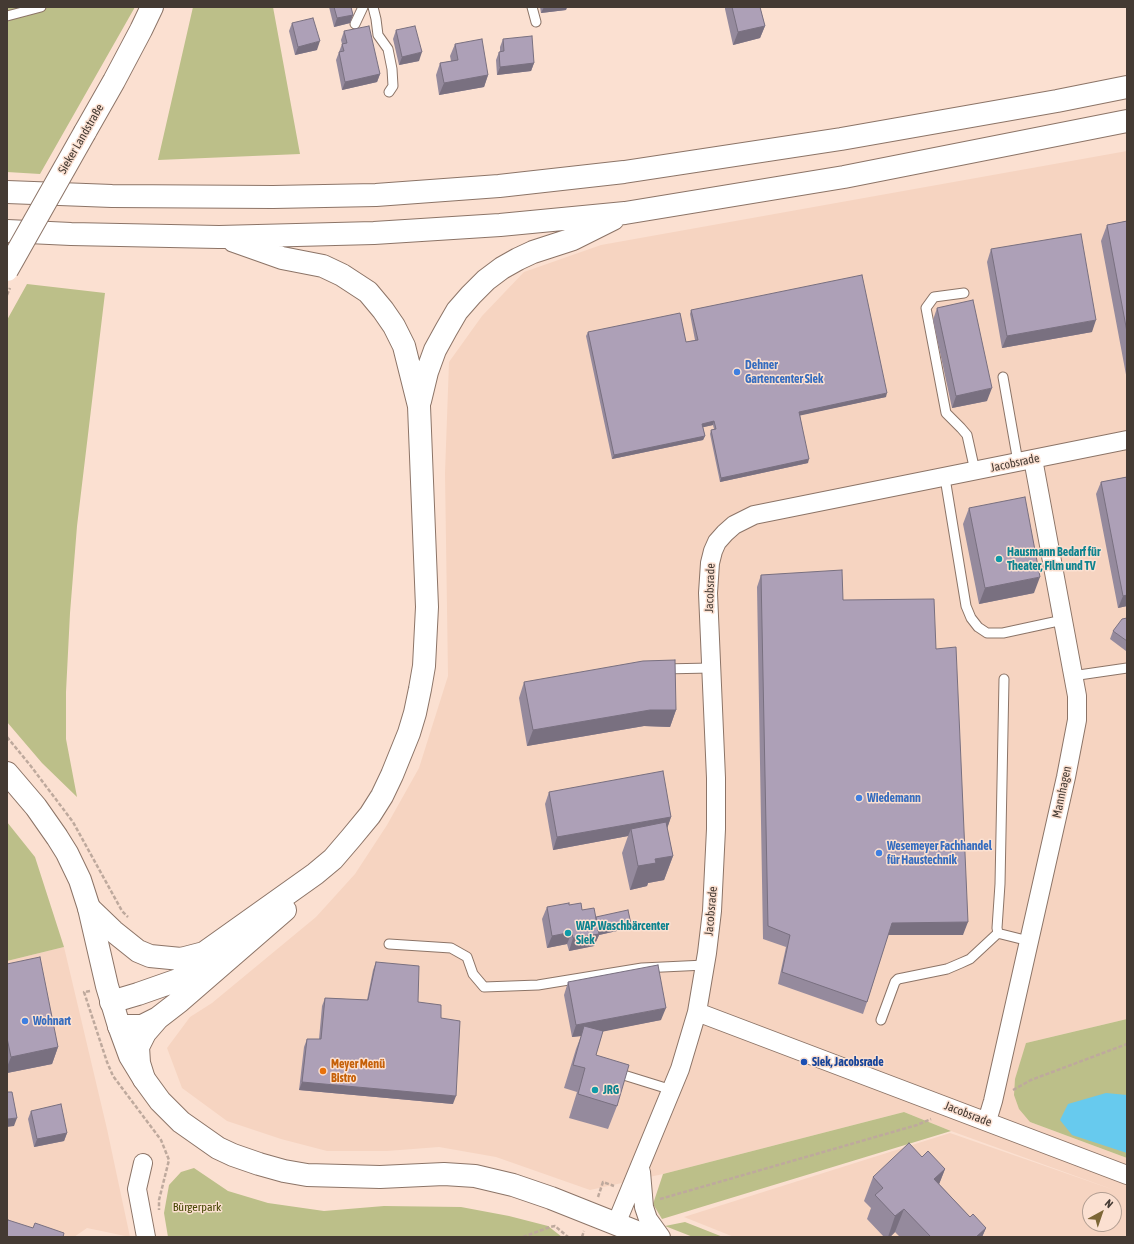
<!DOCTYPE html>
<meta charset="utf-8">
<style>
body{margin:0}
#map{position:relative;width:1134px;height:1244px;overflow:hidden;background:#fbe0d1;font-family:"Asap Condensed",sans-serif}
canvas{display:block}
.frame{position:absolute;inset:0;border:8px solid #443a33;pointer-events:none}
.north{position:absolute;left:1082px;top:1192px;width:40px;height:40px;box-sizing:border-box;background:#fbe0d1;border:1px solid #b29e92;border-radius:50%;rotate:40deg;font-size:11px;font-weight:700;line-height:16px;text-align:center;color:#443a33}
.north::after{content:'';display:block;margin:auto;width:14px;height:18px;background:#7c6636;clip-path:polygon(50% 0,100% 100%,50% 72%,0 100%)}
</style>
<div id="map">
<canvas width="1134" height="1244"></canvas>
<div class="frame"></div>
<div class="north">N</div>
</div>
<script>
const context = document.querySelector('canvas').getContext('2d');
context.lineJoin = 'round';
function fillPath(path, color) { context.fillStyle = color; context.fill(path, 'evenodd'); }
const shape = rows => new Path2D(rows.map(r => 'M' + r).join(''));
function trace(path, color, width, dash) { context.strokeStyle = color; context.lineWidth = width; context.lineCap = dash ? 'butt' : 'round'; context.setLineDash(dash || []); context.stroke(path); }
function write(font, color, halo, rows, align = 'center') {
  context.font = font + ' "Asap Condensed",sans-serif'; context.lineWidth = 3; context.setLineDash([]); context.textBaseline = 'middle'; context.strokeStyle = halo; context.fillStyle = color; for (const [text, x, y, turn = 0] of rows) {
    context.save(); context.translate(x, y); context.rotate((+turn || 0) * Math.PI / 180); context.textAlign = isNaN(turn) ? turn : align; if (halo) context.strokeText(text, 0, 0); context.fillText(text, 0, 0); context.restore();
  }
}
fillPath(shape([
 [1127,151,1127,1019,1026,1043,1030,1122,1127,1158,1127,1237,734,1237,684,1217,950,1133,1117,1191,951,1131,904,1112,663,1174,590,1190,496,1157,439,1147,387,1151,327,1151,281,1139,227,1121,182,1088,167,1048,190,1017,212,1003,316,917,355,874,387,825,419,768,448,676,445,473,449,362,482,316,524,272,601,245],
 [1090,1200,1114,1200,1114,1224,1090,1224],
 [64,947,107,1129,130,1237,87,1228,74,1237,7,1237,7,961]
]), '#f6d4c1');
fillPath(shape([
 [7,7,135,7,40,174,7,172],
 [193,7,273,7,300,154,158,160],
 [27,284,105,293,77,526,70,613,66,692,66,739,77,797,42,763,7,722,7,320],
 [7,822,35,857,64,947,7,961],
 [1127,1019,1127,1158,1030,1122,1019,1109,1014,1095,1015,1079,1026,1043],
 [904,1112,951,1131,662,1219,653,1204,663,1174],
 [194,1168,228,1191,268,1203,324,1211,384,1206,461,1207,509,1216,548,1226,562,1237,168,1237,164,1213,169,1185,181,1172],
 [685,1222,723,1237,693,1237,665,1226]
]), '#bcbf89');
fillPath(shape([
 [1106,1093,1127,1095,1127,1153,1072,1135,1060,1120,1068,1104]
]), '#67caee');
const lane = shape([
 [373,7,376,19,378,35,388,49,392,69,393,86,389,92],
 [532,7,536,22],
 [7,16,41,7],
 [355,24,363,7],
 [964,293,934,297,926,308,946,413,961,428,967,435,975,471],
 [1003,377,1018,462],
 [945,478,966,606,971,618,978,627,987,633,1003,633,1063,620],
 [662,669,711,668],
 [1072,676,1127,668],
 [1004,679,1000,884,997,928,998,933,1001,934,1029,941],
 [389,944,451,948,467,957,473,974,484,987,538,985,642,968,705,965],
 [881,1020,895,982,898,979,947,969,961,963,970,959,998,933],
 [614,1072,672,1090]
]);
const street = shape([
 [697,1012,1127,1175],
 [987,1121,993,1101,1066,777,1077,720,1077,696,1033,459],
 [143,1163,137,1189,146,1237],
 [641,1172,644,1207,648,1219,661,1237],
 [616,1224,680,1069,697,1012,707,953,712,911,716,829,716,778,708,593,710,563,713,551,717,542,725,533,734,525,754,515,1127,440]
]);
const secondary = shape([
 [85,132,114,81,141,30,152,7],
 [119,1026,130,1056,144,1079,160,1101,181,1122,218,1148,233,1155,259,1164,284,1171,307,1175,380,1177,444,1174,475,1176,513,1185,551,1198,649,1237]
]);
const primary = shape([
 [7,773,36,807,57,837,67,853,80,880,89,908,107,986,119,1026]
]);
const highway = shape([
 [7,192,112,196,273,197,376,195,499,186,624,172,841,139,1057,101,1127,87],
 [7,231,71,234,219,237,374,233,500,225,625,213,844,177,1127,121],
 [420,401,427,372,435,350,446,330,457,311,471,295,486,280,502,268,518,259,533,252,573,239,613,219],
 [89,908,113,931,138,951,150,956,181,959,204,953,315,874,333,859,351,838,370,815,382,796,392,775,409,733,415,713,420,689,424,666,427,607,419,406,404,346,394,326,383,310,368,292,342,275,323,266,282,258,234,241],
 [111,1002,138,994,178,980,212,961],
 [119,1026,142,1026,158,1018],
 [144,1079,139,1063,138,1047,145,1033,158,1018,180,1001,285,910]
]);
trace(lane, '#8c7467', 11);
trace(street, '#8c7467', 20);
trace(secondary, '#8c7467', 24);
trace(primary, '#8c7467', 24);
trace(highway, '#8c7467', 24);
trace(shape([
 [7,737,30,765,73,822,122,911,128,917],
 [90,991,84,992,107,1062,113,1076,161,1140,169,1160,159,1200,159,1210],
 [1013,1090,1031,1080,1127,1044],
 [598,1197,603,1182,614,1186],
 [660,1199,917,1125,931,1119],
 [523,1237,550,1227,555,1226,568,1237],
 [582,1237,584,1231]
]), '#bea99d', 2.5, [4, 2]);
trace(lane, '#fff', 9);
trace(street, '#fff', 18);
trace(secondary, '#fff', 22);
trace(primary, '#fff', 22);
trace(highway, '#fff', 22);
const secondaryBridge = shape([
 [7,270,85,132]
]);
trace(secondaryBridge, '#8c7467', 24, []);
trace(shape([
 [7,295,10,288]
]), '#bea99d', 2.5, [4, 2]);
trace(secondaryBridge, '#fff', 22);
fillPath(shape([
 [329,7,351,7,353,15,350,23,334,27],
 [540,7,567,7,566,10,541,13],
 [725,7,760,7,765,26,760,38,733,45,725,9],
 [292,23,317,50,295,55,289,31],
 [396,30,419,61,399,65,393,39],
 [344,31,380,74,377,82,342,90,336,60,342,44,341,40],
 [503,39,534,63,531,71,497,75,496,60,499,52,500,52,500,47],
 [455,44,488,75,484,87,439,95,436,75,440,63,451,61,450,56],
 [1127,221,1127,380,1101,241,1107,225],
 [991,249,1092,332,1002,348,987,262],
 [937,308,987,401,952,408,933,320],
 [691,310,886,397,800,415,808,463,720,482,710,434,711,430,714,429,713,425,703,427,705,436,703,440,612,459,586,336,588,332,686,342,695,340,690,314],
 [1127,477,1127,606,1118,608,1096,494,1101,482],
 [969,508,1034,593,979,604,963,524],
 [761,575,843,600,936,649,963,935,888,935,867,1002,863,1014,778,984,786,947,763,939,757,587],
 [1127,618,1127,651,1126,651,1110,639,1113,631],
 [524,682,676,710,670,727,644,726,527,746,519,698],
 [549,792,671,817,667,828,673,856,664,880,648,883,647,886,630,890,622,853,628,836,553,850,545,804],
 [569,905,582,910,596,917,630,928,599,935,594,946,569,951,567,944,547,948,542,919,547,907],
 [376,962,418,1002,441,1018,453,1104,299,1090,304,1047,307,1039,319,1039,322,1006,325,998,367,1000,373,970],
 [7,964,58,1047,52,1064,7,1073],
 [568,982,661,1020,603,1031,596,1055,617,1106,608,1129,569,1118,577,1092,564,1088,576,1049,581,1036,572,1037,564,995],
 [31,1111,67,1133,64,1141,34,1147,28,1119],
 [922,1157,945,1169,939,1184,970,1217,986,1228,982,1237,900,1237,895,1232,890,1237,884,1237,867,1219,871,1208,864,1201,873,1177]
]), '#958a9d');
fillPath(shape([
 [544,7,567,7,566,10,541,13],
 [353,15,350,23,334,27,337,18],
 [765,26,760,38,733,45,738,32],
 [320,41,317,50,295,55,298,47],
 [422,52,419,61,399,65,402,57],
 [534,63,531,71,497,75,500,67],
 [380,74,377,82,342,90,345,82],
 [488,75,484,87,439,95,444,83],
 [1096,320,1092,332,1002,348,1007,336],
 [992,388,987,401,952,408,956,396],
 [887,393,886,397,798,416,799,412],
 [714,421,713,425,700,428,702,424],
 [705,436,703,440,612,459,614,455],
 [809,459,808,463,720,482,721,478],
 [1040,577,1034,593,979,604,985,588],
 [1127,595,1127,606,1118,608,1123,596],
 [650,710,676,710,670,727,644,726,527,746,533,730],
 [671,817,667,829,631,829,628,836,553,850,557,837],
 [673,856,664,880,648,883,647,886,630,890,638,866,655,859],
 [968,922,963,935,887,935,892,923],
 [631,924,630,928,599,935,594,946,569,951,573,938,597,931],
 [572,932,567,944,547,948,552,936],
 [666,1008,661,1020,581,1036,584,1026,581,1036,572,1037,576,1025],
 [58,1047,52,1064,7,1073,7,1067,11,1057],
 [302,1082,456,1096,453,1104,299,1090],
 [17,1118,14,1126,7,1127,7,1119],
 [67,1133,64,1141,34,1147,37,1139],
 [945,1169,936,1192,934,1179],
 [904,1209,895,1232,890,1237,888,1237,895,1216],
 [986,1228,982,1237,976,1237]
]), '#797080');
const building = shape([
 [334,7,351,7,353,15,337,18,334,7],
 [732,7,760,7,765,26,738,32,732,7],
 [313,18,320,41,298,47,292,23,313,18],
 [369,26,380,74,345,82,339,52,344,51,342,44,347,43,344,31,369,26],
 [415,26,422,52,402,57,396,30,415,26],
 [532,36,534,63,500,67,499,52,504,51,503,39,532,36],
 [482,39,488,75,444,83,440,63,458,60,455,44,482,39],
 [1127,221,1127,332,1107,225,1127,221],
 [1081,234,1096,320,1007,336,991,249,1081,234],
 [862,275,887,393,799,412,809,459,721,478,711,430,716,429,714,421,702,424,705,436,614,455,588,332,680,313,686,342,698,340,691,310,862,275],
 [973,300,992,388,956,396,937,308,973,300],
 [1127,477,1127,595,1123,596,1101,482,1127,477],
 [1025,497,1040,577,985,588,969,508,1025,497],
 [842,570,843,600,934,599,936,649,956,647,968,922,892,923,867,1002,782,972,790,935,768,926,761,575,842,570],
 [1127,618,1127,641,1113,631,1122,619,1127,618],
 [675,660,676,710,650,710,533,730,524,682,643,661,675,660],
 [663,771,671,817,557,837,549,792,663,771],
 [666,822,673,856,655,859,656,863,638,866,631,829,666,822],
 [569,903,569,905,581,903,582,910,594,908,599,934,573,938,572,932,552,936,547,907,569,903],
 [628,910,631,924,598,931,596,917,628,910],
 [40,957,58,1047,11,1057,7,1038,7,964,40,957],
 [376,962,419,966,418,1002,441,1005,441,1018,460,1021,456,1096,302,1082,307,1039,321,1039,325,998,368,1000,376,962],
 [658,965,666,1008,576,1025,568,982,658,965],
 [584,1026,603,1031,596,1055,629,1065,617,1106,578,1094,585,1068,573,1065,584,1026],
 [7,1092,12,1092,17,1118,7,1119,7,1092],
 [61,1104,67,1133,37,1139,31,1111,61,1104],
 [909,1143,922,1157,928,1151,945,1169,934,1179,970,1217,973,1214,986,1228,976,1237,931,1237,904,1209,895,1216,875,1195,883,1188,873,1177,909,1143],
 [8,1220,33,1228,35,1223,64,1233,63,1237,7,1237,7,1223,8,1220]
]);
fillPath(building, '#ada0b7');
trace(building, '#797080', 1);
for (const [x, y, r, color] of [
 [737,372,4,"#3f7fe0"],
 [999,559,4,"#0f9aa8"],
 [859,798,4,"#3f7fe0"],
 [879,853,4,"#3f7fe0"],
 [568,933,4,"#0f9aa8"],
 [25,1021,4,"#3f7fe0"],
 [804,1062,4,"#1a4fb4"],
 [323,1071,4,"#e8710a"],
 [595,1090,4,"#0f9aa8"]
]) { const dot = new Path2D(); dot.arc(x, y, r, 0, 2 * Math.PI); context.fillStyle = color; context.fill(dot); trace(dot, '#fbe0d1', 1.5); }
write('12px', '#443a33', '#fbe0d1', [
 ["Sieker Landstraße",81,139,-60],
 ["Jacobsrade",1015,463,-12],
 ["Jacobsrade",710,588,-88],
 ["Mannhagen",1062,792,-78],
 ["Jacobsrade",711,911,-85],
 ["Jacobsrade",968,1114,21]
]);
write('bold 12px', '#366cbe', '#fbe0d1', [
 ["Dehner",745,365],
 ["Gartencenter Siek",745,379],
 ["Wiedemann",867,798],
 ["Wesemeyer Fachhandel",887,846],
 ["für Haustechnik",887,860],
 ["Wohnart",33,1021]
], 'left');
write('bold 12px', '#0d838f', '#fbe0d1', [
 ["Hausmann Bedarf für",1007,552],
 ["Theater, Film und TV",1007,566],
 ["WAP Waschbärcenter",576,926],
 ["Siek",576,940],
 ["JRG",603,1090]
], 'left');
write('bold 12px', '#164399', '#fbe0d1', [
 ["Siek, Jacobsrade",812,1062]
], 'left');
write('bold 12px', '#c56008', '#fbe0d1', [
 ["Meyer Menü",331,1064],
 ["Bistro",331,1078]
], 'left');
write('12px', '#464603', '#fbe0d1', [
 ["Bürgerpark",197,1207]
]);
</script>
